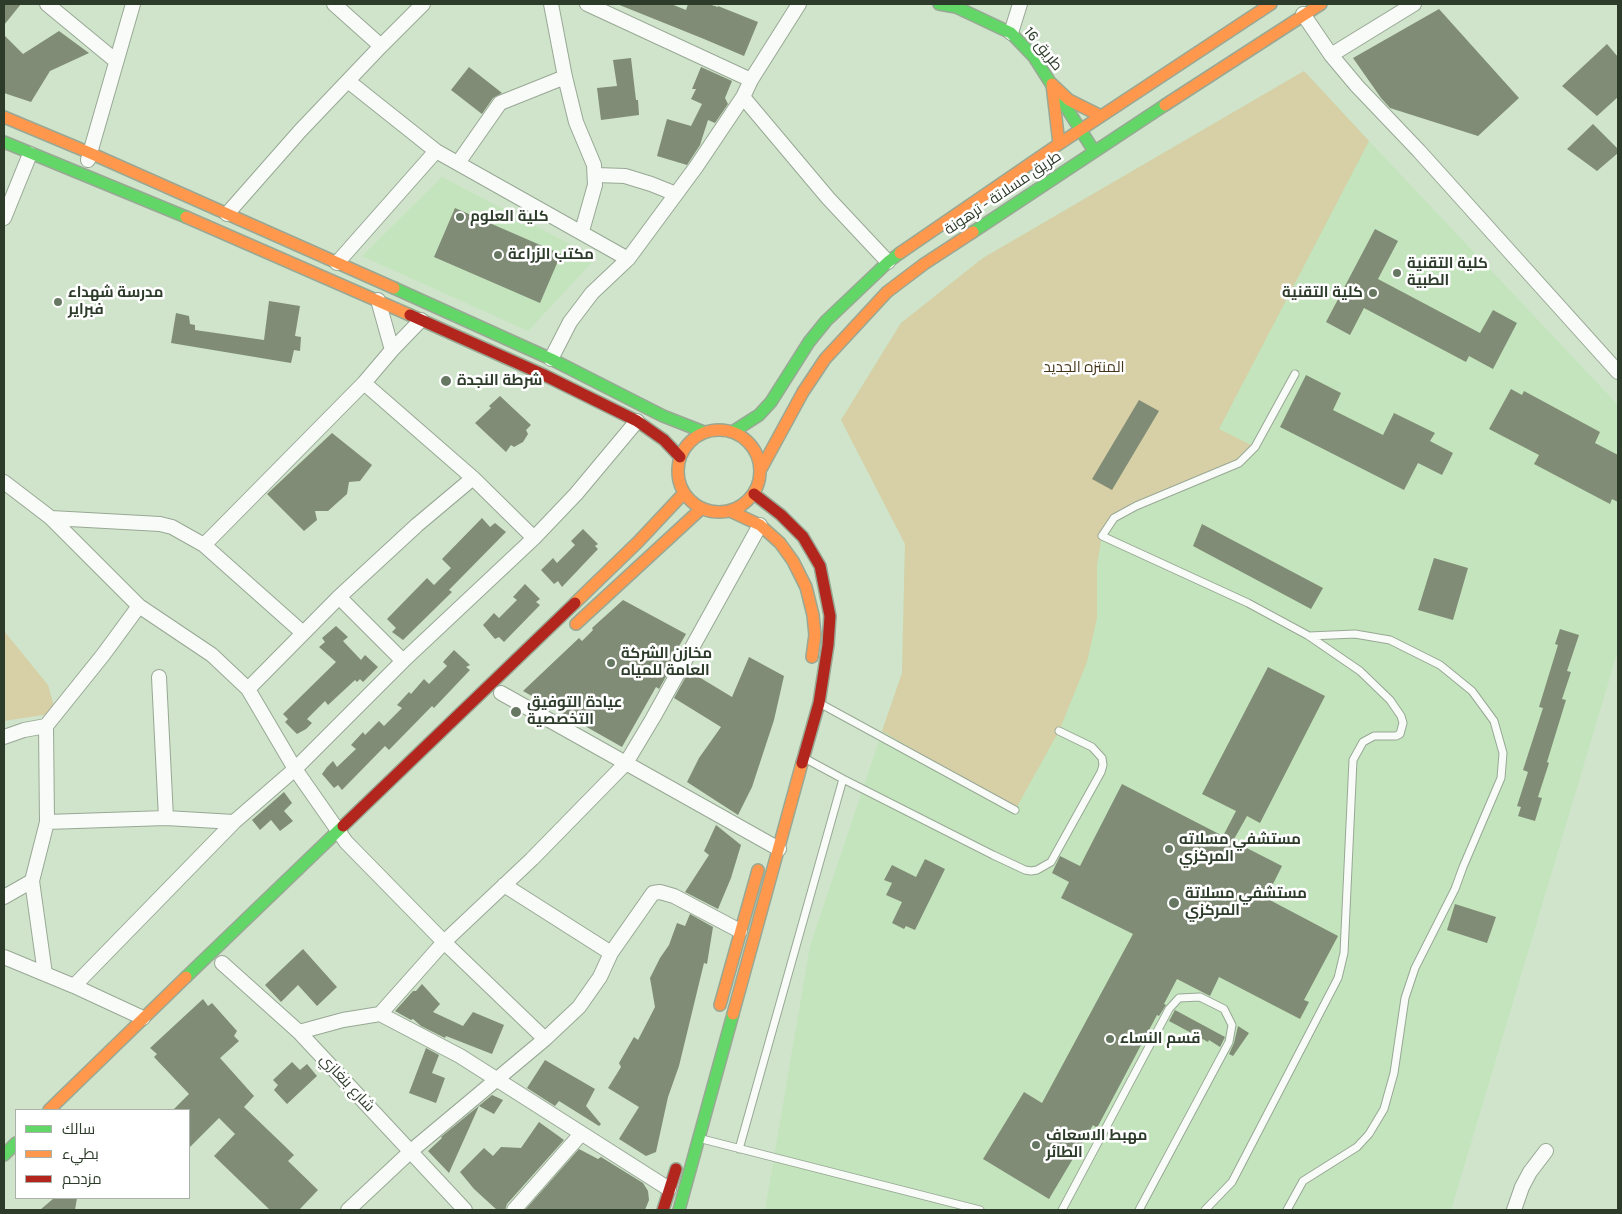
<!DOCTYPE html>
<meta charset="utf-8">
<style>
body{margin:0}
#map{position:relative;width:1622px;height:1214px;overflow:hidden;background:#cfe4ca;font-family:Karla,Cairo,sans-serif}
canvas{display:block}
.frame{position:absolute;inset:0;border:5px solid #2d3c2a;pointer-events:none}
.legend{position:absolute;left:15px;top:1109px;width:175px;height:90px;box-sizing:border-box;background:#fff;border:1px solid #abb1aa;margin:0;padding:6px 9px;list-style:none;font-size:15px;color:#2d3c2a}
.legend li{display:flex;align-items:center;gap:10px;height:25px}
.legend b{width:25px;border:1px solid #abb1aa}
</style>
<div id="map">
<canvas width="1622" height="1214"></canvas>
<div class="frame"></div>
<ul class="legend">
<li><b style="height:6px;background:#63d668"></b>سالك</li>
<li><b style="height:6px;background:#ff974d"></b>بطيء</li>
<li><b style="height:6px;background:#b3261e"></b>مزدحم</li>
</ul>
</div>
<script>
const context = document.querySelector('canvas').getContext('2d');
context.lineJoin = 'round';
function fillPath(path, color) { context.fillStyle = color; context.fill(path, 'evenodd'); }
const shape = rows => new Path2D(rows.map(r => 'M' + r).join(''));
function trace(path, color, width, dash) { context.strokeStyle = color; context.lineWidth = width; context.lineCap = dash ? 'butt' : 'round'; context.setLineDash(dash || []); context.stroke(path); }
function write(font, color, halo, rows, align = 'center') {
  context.font = font + ' Karla,Cairo,sans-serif'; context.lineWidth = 5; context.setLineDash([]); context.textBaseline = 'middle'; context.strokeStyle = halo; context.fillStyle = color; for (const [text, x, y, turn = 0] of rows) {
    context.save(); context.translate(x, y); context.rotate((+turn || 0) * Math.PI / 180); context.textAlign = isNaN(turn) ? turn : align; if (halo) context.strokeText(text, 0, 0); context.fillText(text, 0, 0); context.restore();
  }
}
fillPath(shape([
 [1304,71,1369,141,1618,405,1618,650,1451,1210,765,1210,810,946,902,673,905,543,841,420,901,323,983,258],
 [442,177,596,258,528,331,362,256]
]), '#c3e4bc');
fillPath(shape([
 [1304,71,1369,141,1219,429,1255,447,1239,463,1114,518,1102,536,1097,564,1097,618,1087,662,1059,731,1015,810,882,731,902,673,905,544,841,420,901,323,983,258],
 [4,631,48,685,56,713,4,721]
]), '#d7cfa6');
fillPath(shape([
 [4,4,21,4,4,25],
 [617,4,671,4,686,10,688,4,708,4,718,7,718,6,758,22,744,56,704,39],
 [1439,9,1519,98,1478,136,1390,108,1381,98,1353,58],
 [59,31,89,53,50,71,31,102,4,93,4,35,23,54],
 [1607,44,1618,57,1618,97,1597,116,1562,86],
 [631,58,636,100,638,100,639,115,601,120,597,88,617,86,613,60],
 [469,67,502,93,493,98,482,114,451,90],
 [701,67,732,81,725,98,728,104,715,123,708,120,700,145,687,165,657,156,667,119,691,126,702,104,691,99,696,89,692,89],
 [1593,124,1618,149,1618,153,1597,171,1567,149],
 [455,208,561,254,540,303,434,257],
 [1375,229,1398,241,1378,279,1480,333,1493,310,1517,323,1493,369,1469,356,1466,362,1364,308,1350,335,1326,322],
 [269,301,300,306,295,336,301,337,300,351,294,350,291,363,171,343,176,313,189,316,190,324,195,325,195,330,264,340],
 [1306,375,1341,393,1333,410,1383,435,1394,413,1435,433,1430,441,1453,453,1442,475,1418,463,1404,490,1280,427],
 [1511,389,1522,395,1524,391,1600,432,1595,443,1618,455,1618,502,1612,499,1610,504,1534,464,1539,455,1489,429],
 [500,396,531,425,526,430,528,434,523,442,514,447,511,445,506,452,475,423,491,408,489,406],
 [1139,400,1159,411,1112,490,1092,479],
 [332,433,372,465,360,481,349,482,347,494,328,511,315,511,317,520,304,531,267,494],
 [482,518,490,527,495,523,506,532,449,590,452,592,403,640,392,632,396,628,387,619,427,578,434,585,451,568,442,559],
 [1202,524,1323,588,1311,609,1193,546],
 [583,529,598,544,595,546,598,549,562,587,558,581,554,584,541,570,553,558,557,563,575,545,571,541],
 [1434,558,1468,568,1453,620,1418,610],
 [525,584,540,599,536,602,540,605,504,642,499,637,495,639,483,625,494,613,499,618,517,600,513,597],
 [623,600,686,634,671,660,674,662,659,689,656,687,622,747,523,691,579,638,582,641,593,630,592,628],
 [336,626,348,637,343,641,361,660,365,655,378,667,363,682,360,679,357,682,355,680,328,705,325,701,307,719,312,723,306,729,297,734,285,722,288,719,283,714,336,662,319,647,325,642,322,638],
 [1560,629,1579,635,1567,671,1571,672,1562,699,1566,700,1547,762,1549,763,1538,797,1542,798,1535,821,1518,816,1521,807,1517,806,1528,772,1523,770,1543,708,1539,707,1558,645,1555,644],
 [454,650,470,665,466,667,470,670,434,708,432,706,389,750,385,746,342,790,338,785,334,788,322,774,327,767,333,761,337,767,356,749,351,745,363,732,365,735,379,721,384,726,402,708,397,705,409,692,411,694,424,679,429,684,447,666,443,662],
 [749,657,784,676,774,720,752,787,738,815,687,782,699,758,721,727,674,698,689,671,732,697],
 [1268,667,1325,696,1260,823,1247,816,1233,841,1282,866,1266,898,1338,936,1304,1000,1309,1002,1300,1019,1219,977,1210,996,1177,979,1164,1004,1166,1005,1159,1016,1157,1015,1097,1128,1093,1125,1049,1199,983,1159,1024,1092,1042,1103,1133,934,1061,898,1069,882,1052,873,1060,856,1080,866,1122,784,1223,836,1236,811,1202,794],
 [284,792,292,803,284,811,293,821,280,831,271,820,260,830,252,820],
 [716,825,741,845,731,878,718,909,685,892,709,855,704,851],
 [925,859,945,869,915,930,906,926,904,929,892,923,902,902,886,895,892,883,884,880,892,865,916,877],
 [1455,904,1496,917,1487,943,1447,930],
 [690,914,713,927,707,964,704,963,679,1066,668,1097,656,1152,646,1156,619,1139,639,1107,608,1088,621,1067,619,1063,634,1037,638,1040,655,1007,650,978,660,958,669,945,677,923,685,926],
 [303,949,337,987,317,1006,298,985,281,1002,265,985],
 [422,984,440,1004,433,1012,463,1026,473,1012,504,1025,492,1054,446,1036,445,1038,421,1026,413,1019,411,1020,395,1011,413,991,416,991],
 [203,999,208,1006,212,1003,237,1031,234,1036,239,1041,220,1058,254,1096,244,1107,294,1155,288,1161,318,1190,299,1210,270,1210,214,1156,235,1134,219,1118,189,1148,189,1110,173,1110,189,1094,154,1057,157,1054,150,1048],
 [1175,1010,1225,1037,1220,1047,1209,1040,1208,1042,1169,1021],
 [1238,1026,1249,1033,1233,1056,1229,1054,1234,1043],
 [426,1048,439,1055,432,1073,445,1078,436,1103,409,1093],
 [545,1060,595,1089,586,1106,601,1124,599,1126,559,1101,555,1106,527,1088],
 [292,1062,300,1070,307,1064,317,1076,287,1104,274,1090,278,1085,273,1080],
 [492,1095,503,1100,494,1114,479,1106,449,1173,428,1151,442,1138,441,1137],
 [539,1122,564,1140,507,1204,505,1210,497,1210,474,1189,460,1172,484,1148,493,1156,501,1147,521,1148],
 [579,1149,598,1159,601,1157,643,1183,648,1191,649,1200,645,1210,525,1210],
 [54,1198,77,1198,75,1210,40,1210]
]), '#808c76');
const lane = shape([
 [821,704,1015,810],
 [806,759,843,779,993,855,1025,870,1031,871,1037,870,1051,862,1101,772,1103,765,1102,758,1092,747,1059,731],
 [702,1139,980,1210],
 [739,1149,843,779],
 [1062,1210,1169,1009,1179,998,1200,997,1224,1009,1232,1025,1229,1042,1139,1210],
 [1205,1210,1232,1182,1338,978,1344,953,1353,760,1363,742,1374,736,1396,736,1400,734,1403,723,1401,716,1390,700,1360,671,1309,636,1248,603,1102,536,1114,518,1136,506,1239,463,1255,447,1295,374],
 [1287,1210,1303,1181,1357,1147,1369,1134,1384,1109,1394,1073,1405,998,1415,968,1455,889,1463,867,1501,778,1503,753,1494,721,1472,691,1440,665,1390,640,1355,634,1309,636]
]);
const street = shape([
 [47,4,116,61],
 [551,4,565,77,576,122,594,165,595,185,582,231],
 [587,4,751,80],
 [1303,14,1331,55,1357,86,1419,151,1618,372],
 [1011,33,1020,4],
 [381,46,423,4],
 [1331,55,1414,4],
 [348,81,436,151,628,259],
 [743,97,828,198,888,262],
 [88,160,133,4],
 [458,163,500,103,565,77],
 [596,175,625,176,651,184,676,194],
 [227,214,300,131,381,46,334,4],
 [4,218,30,154],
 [337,263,436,151],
 [378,300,392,350],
 [551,359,570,322,592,293,628,259,696,167,743,97,751,80,799,4],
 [364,383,473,478,534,538],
 [4,482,51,518,139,606,212,655,248,689,295,769,346,842,444,942,545,1039],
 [51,518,160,524,172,527,204,545,303,633],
 [204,545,364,383,392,350,421,320],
 [339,597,403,661],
 [159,677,166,818],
 [248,689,339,597,417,525,473,478],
 [501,693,779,849],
 [4,737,24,730,46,726,103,655,139,606],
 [47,822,166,818,234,822],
 [4,897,32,881],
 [611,953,653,893,660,892,674,896,740,931],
 [4,957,74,986,143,1018],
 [222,963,299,1032,465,1210],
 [45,974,32,881,47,822,46,726],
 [74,986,234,822,295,769,403,661,534,538,576,494,637,421],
 [380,1014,444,942,532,859,626,763,653,718,760,525],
 [299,1032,343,1020,380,1014,460,1056,669,1189],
 [348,1210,411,1151,545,1039,579,1007,600,977,611,953,504,885],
 [514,1210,581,1134],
 [1514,1210,1522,1187,1530,1172,1546,1151]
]);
const fast = shape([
 [939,4,956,7,1011,33,1034,57,1094,151],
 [4,142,186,217],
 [973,232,1165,105],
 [394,288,551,359,663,416,704,432],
 [734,431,759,415,771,402,809,342,826,321,888,262,900,253],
 [186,977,343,826],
 [4,1155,16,1143],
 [679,1210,733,1014]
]);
const slow = shape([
 [1052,84,1059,144],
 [1052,84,1069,100,1101,116],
 [1165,105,1321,4],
 [4,117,90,153,394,288],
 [186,217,410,315],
 [900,253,1059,144,1271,4],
 '678 471a41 41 0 1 1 82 0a41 41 0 1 1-82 0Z',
 [761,469,803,392,825,359,887,292,924,264,973,232],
 [730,511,760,525,780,543,793,561,806,587,813,615,815,635,812,657],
 [575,603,638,542,684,493],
 [576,624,702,508],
 [720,1005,758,870],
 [733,1014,802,763],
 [49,1110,186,977]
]);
const jam = shape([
 [410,315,544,375,637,421,664,440,680,457],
 [754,494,781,515,803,537,820,566,830,616,828,645,819,703,802,763],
 [343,826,575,603],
 [663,1210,676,1169]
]);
trace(lane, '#98a895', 9);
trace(street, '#98a895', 16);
trace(fast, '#98a895', 14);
trace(slow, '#98a895', 14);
trace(jam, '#98a895', 14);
trace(lane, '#f8fbf7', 7);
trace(street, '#f8fbf7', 14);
trace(fast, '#63d668', 11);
trace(slow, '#ff974d', 11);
trace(jam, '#b3261e', 11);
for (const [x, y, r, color] of [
 [460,217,5,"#667762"],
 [498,255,5,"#667762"],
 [1397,273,5,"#667762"],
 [1373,293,5,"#667762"],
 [58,302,5,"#667762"],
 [446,381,6,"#667762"],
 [611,663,5,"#667762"],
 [516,712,6,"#667762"],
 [1169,849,5,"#667762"],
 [1174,903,6,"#667762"],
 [1110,1039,5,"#667762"],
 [1036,1145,5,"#667762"]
]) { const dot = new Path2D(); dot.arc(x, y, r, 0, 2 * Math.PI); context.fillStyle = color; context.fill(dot); trace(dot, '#fff', 2); }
write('15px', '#2d3c2a', '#fff', [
 ["طريق 16",1043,49,51],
 ["طريق مسلاتة - ترهونة",1003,193,-34],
 ["شارع بنغازي",347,1083,47]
]);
write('bold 15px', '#2d3c2a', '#fff', [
 ["كلية العلوم",470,217],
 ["مكتب الزراعة",508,255],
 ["كلية التقنية",1407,264],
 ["الطبية",1407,281],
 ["مدرسة شهداء",68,293],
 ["فبراير",68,310],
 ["كلية التقنية",1363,293,"right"],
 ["شرطة النجدة",457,381],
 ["مخازن الشركة",621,654],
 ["العامة للمياه",621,671],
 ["عيادة التوفيق",527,703],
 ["التخصصية",527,720],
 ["مستشفي مسلاته",1179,840],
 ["المركزي",1179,857],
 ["مستشفي مسلاتة",1185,894],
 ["المركزي",1185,911],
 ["قسم النساء",1120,1039],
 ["مهبط الاسعاف",1046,1136],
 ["الطائر",1046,1153]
], 'left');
write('15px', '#463518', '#fff', [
 ["المنتزه الجديد",1084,368]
]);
</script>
